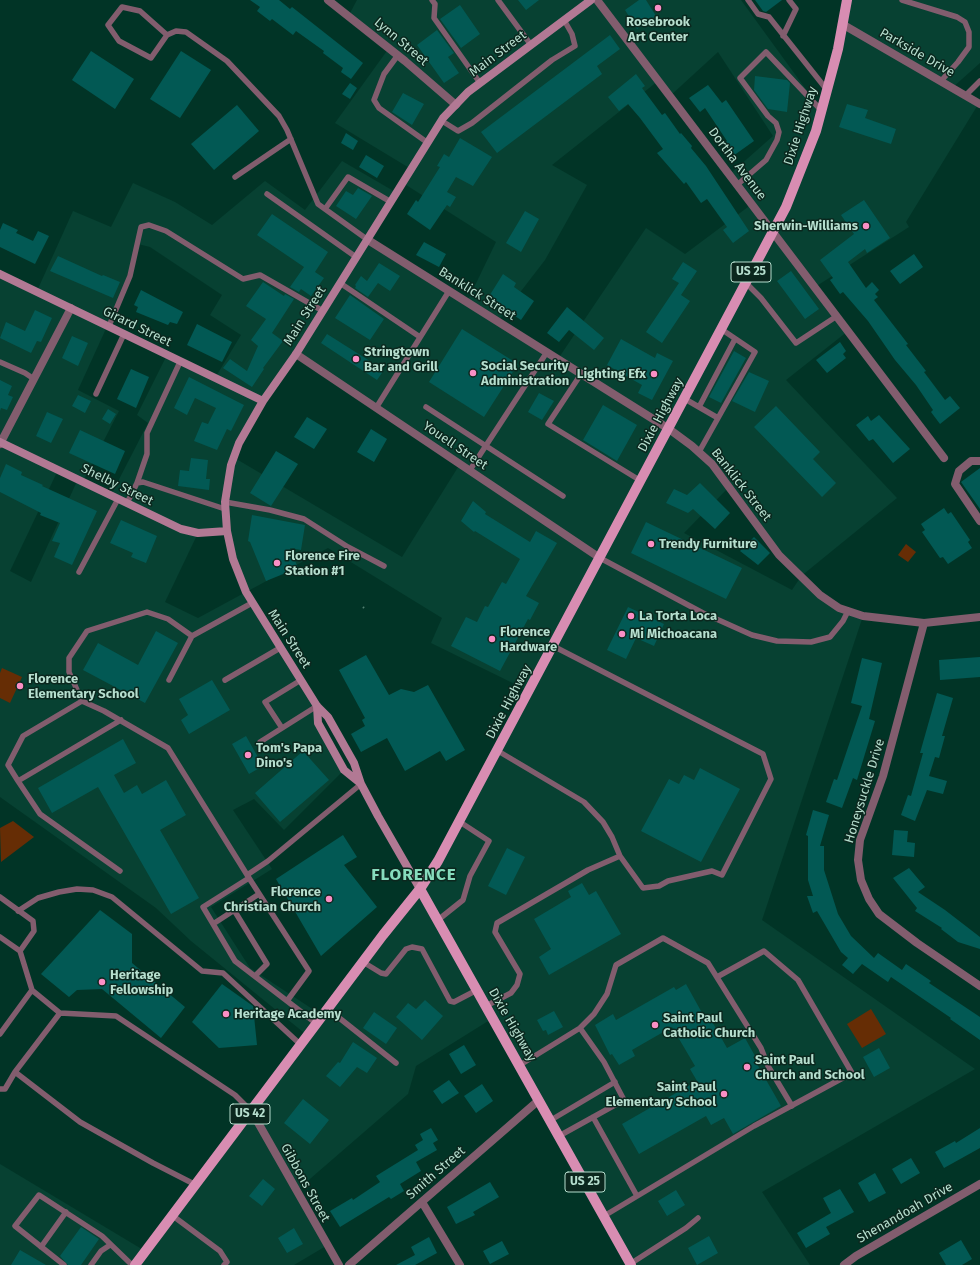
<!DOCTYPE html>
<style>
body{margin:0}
canvas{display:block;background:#013426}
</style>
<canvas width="980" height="1265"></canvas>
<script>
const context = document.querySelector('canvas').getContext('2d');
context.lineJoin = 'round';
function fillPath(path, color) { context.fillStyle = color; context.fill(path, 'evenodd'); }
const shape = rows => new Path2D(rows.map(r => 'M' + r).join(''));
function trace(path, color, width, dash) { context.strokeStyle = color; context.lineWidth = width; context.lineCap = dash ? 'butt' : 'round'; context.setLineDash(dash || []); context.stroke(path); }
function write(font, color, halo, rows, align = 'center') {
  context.font = font + ' "Fira Sans",sans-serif'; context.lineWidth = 3; context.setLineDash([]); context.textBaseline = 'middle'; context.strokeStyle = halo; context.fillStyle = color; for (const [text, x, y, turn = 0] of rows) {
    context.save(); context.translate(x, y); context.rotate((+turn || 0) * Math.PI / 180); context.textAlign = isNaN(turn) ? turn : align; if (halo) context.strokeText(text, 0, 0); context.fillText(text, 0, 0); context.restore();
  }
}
fillPath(shape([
 [357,0,741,0,821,110,847,0,980,0,980,63,952,88,979,103,906,222,909,227,815,287,848,331,786,380,897,498,800,577,820,595,863,616,762,920,975,1069,762,1192,810,1265,631,1265,493,1018,416,1066,408,1094,296,1191,326,1246,294,1265,0,1265,0,1164,145,1251,308,1036,191,941,156,908,0,797,0,274,37,291,73,211,111,227,133,183,175,202,212,225,265,181,305,210,342,161,397,193,368,239,467,302,496,242,403,183,411,169,335,123,389,48,349,15],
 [718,52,773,136,730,174,752,204,685,254,646,228,558,359,498,321,545,260,587,185,552,165,658,81,670,96],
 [138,244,150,247,222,295,210,315,241,335,215,378,167,355,137,415,148,423,111,495,83,481,119,411,78,390,130,276],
 [296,354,460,464,402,557,233,457],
 [58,470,78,479,31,582,10,571],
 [729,487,800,578,792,590,684,533],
 [227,531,246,592,198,618,165,602,198,533],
 [328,548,442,618,431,643,529,691,420,889,323,1016,250,968,211,907,272,869,233,810,254,799,284,830,344,770,318,723,317,706,246,592]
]), '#074132');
fillPath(shape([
 [906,544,916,552,908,562,898,555],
 [2,668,22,677,10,703,0,698,0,673],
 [13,821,34,837,1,862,0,828],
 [871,1009,886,1034,862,1048,847,1024]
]), '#662d05');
fillPath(shape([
 [250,0,279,0,290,9,292,7,363,63,351,79,341,72,343,68,323,53,324,51,296,31,293,35,272,19,270,21,257,11,260,7],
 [518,0,539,0,526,10],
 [639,0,646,0,656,16,637,29,625,10],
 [755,0,782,0,766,12,763,11],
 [460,5,480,34,461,48,440,19],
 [437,30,454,53,448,57,459,73,444,83,417,45],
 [610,35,620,49,597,66,602,74,497,153,481,132],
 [91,51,134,79,115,109,72,80],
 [181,51,211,70,180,118,150,99],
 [636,74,645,86,642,88,662,115,665,113,680,134,681,133,692,146,691,148,706,166,749,231,733,243,723,230,727,227,707,199,701,203,686,182,684,184,657,153,663,149,640,118,628,104,619,111,608,97],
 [755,76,787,80,790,83,787,112,768,109,754,90],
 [350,83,357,88,350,99,342,94],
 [708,85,722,103,726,100,754,141,733,156,723,144,727,141,705,108,700,112,689,98],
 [403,93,424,104,412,125,392,112],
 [847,104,868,110,865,118,896,129,891,144,839,127],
 [237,105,259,131,214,170,191,144],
 [346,133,358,141,353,150,341,143],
 [460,138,492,157,473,186,456,177,447,192,456,197,450,207,447,205,430,230,407,214,416,200,418,202,440,167,437,166,444,154,449,157],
 [366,155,384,166,377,178,359,167],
 [358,188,372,196,356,219,336,206,346,191,353,195],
 [864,200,890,238,867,253,865,249,848,262,866,288,872,282,879,290,875,294,878,297,874,300,908,344,906,345,926,371,924,372,945,400,950,396,960,408,940,424,931,412,933,410,916,385,895,360,868,321,843,292,840,294,830,280,833,278,820,260,854,234,841,215],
 [525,211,539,219,521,252,506,243],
 [272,214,328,252,315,272,324,278,311,296,301,289,299,292,290,287,304,267,257,235],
 [3,223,18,230,16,233,33,241,38,231,49,236,35,264,0,247,0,230],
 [424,242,446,254,439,267,416,255],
 [914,254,923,267,900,284,890,271],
 [58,256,102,276,103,275,120,282,113,298,50,271],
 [683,262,697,271,681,295,690,301,662,343,646,332,679,283,672,279],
 [379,263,400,276,390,291,378,283,368,297,355,288,356,286,355,285,361,276,367,281],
 [791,271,819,309,805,319,777,281],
 [503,274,516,283,514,287,534,301,521,320,488,298],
 [263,282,284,296,285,294,294,299,272,333,283,341,263,368,264,369,252,387,223,368,230,359,247,371,258,346,251,340,266,319,246,306],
 [141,290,183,312,177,324,170,322,168,325,136,312,138,307,134,305],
 [350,295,384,319,370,340,335,318],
 [567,307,604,338,594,350,569,330,559,342,547,333],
 [35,310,52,318,41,342,37,341,31,353,0,338,6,322,25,331],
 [197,324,232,342,222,362,187,345],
 [462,329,518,364,484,417,429,382],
 [327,334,384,370,377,380,321,343],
 [72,336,88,343,78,366,62,358],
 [621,339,655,358,657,353,673,361,652,400,638,393,642,385,607,365],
 [840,342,846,351,843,354,846,358,827,373,816,360],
 [734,351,746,358,721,403,709,397],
 [131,369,149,377,136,408,117,399],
 [749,372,769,381,755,412,732,401],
 [189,377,244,405,231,431,227,429,217,450,194,441,202,422,208,424,216,408,195,398,187,415,174,408],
 [0,380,12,386,8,395,13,397,7,410,1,408,0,411],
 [539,393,554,401,542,420,528,412],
 [78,395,91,401,85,413,72,406],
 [603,405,637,425,617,461,583,440],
 [776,406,820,452,813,459,836,483,822,497,754,427],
 [108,409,116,414,110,424,102,419],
 [47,412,63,419,51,443,36,436],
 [879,415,910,449,893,463,873,439,869,441,856,425,868,416,871,421],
 [307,417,327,429,314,449,294,437],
 [371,429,387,439,374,462,357,452],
 [80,430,125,451,115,474,69,453],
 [276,451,298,464,271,506,250,493],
 [191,458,208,460,206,479,210,479,209,490,178,486,180,470,189,471],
 [6,464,22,472,21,475,43,485,42,486,97,511,72,565,54,557,60,543,52,541,60,523,40,515,41,513,0,492,0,478],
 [980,468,980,509,961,482],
 [700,483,730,513,715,529,693,509,688,513,666,503,674,489,687,495],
 [473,501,486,512,485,514,530,542,536,531,557,543,526,596,539,603,530,620,528,619,500,671,451,646,466,617,477,622,485,606,488,607,502,582,506,584,520,559,475,531,474,532,461,521],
 [944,508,948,514,951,512,970,540,968,542,972,548,948,564,943,557,940,558,922,532,925,530,921,524],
 [252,515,305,525,301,550,290,548,298,568,266,581,250,542,248,541],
 [121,520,157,536,146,563,131,557,133,553,110,543],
 [646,522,742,568,726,599,631,553],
 [754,537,770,553,758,565,740,551],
 [628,607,664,624,654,646,636,638,626,659,607,650],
 [156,631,178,643,145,703,83,670,98,643,138,665],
 [366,655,389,695,401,689,414,692,428,685,465,750,446,761,440,751,405,771,387,738,361,752,351,734,365,726,362,720,365,718,339,670],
 [980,657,980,677,940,680,939,660],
 [862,658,882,663,869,719,875,721,857,780,853,778,842,808,826,802,834,779,837,780,862,706,851,703],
 [212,680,230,710,189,734,181,720,188,715,179,699],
 [937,693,953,698,942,736,945,736,939,758,935,757,929,776,947,781,943,794,927,790,915,821,901,815,908,795,911,796,923,753,920,753],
 [246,736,263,766,249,774,232,744],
 [123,739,136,763,114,775,124,793,137,785,142,794,166,780,186,815,160,830,199,898,171,914,98,787,52,813,38,788],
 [303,751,329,780,280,822,255,793],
 [700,768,740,789,701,862,641,831,669,779,679,784,684,775,694,780],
 [813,810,829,815,820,846,824,846,824,870,838,914,851,936,874,958,878,953,902,970,906,964,931,981,929,983,980,1017,980,1040,950,1019,951,1018,891,977,888,982,862,964,853,974,842,965,848,958,841,952,817,911,813,913,807,896,813,896,808,880,808,836,806,835],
 [894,830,908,831,907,842,915,843,914,857,892,855],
 [343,835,357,857,344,865,377,907,321,956,276,879],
 [507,848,525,857,506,895,488,886],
 [909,868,925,887,918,892,945,910,980,937,980,949,958,942,941,929,942,928,915,911,917,908,893,878],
 [582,883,589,895,596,891,621,934,549,975,539,957,551,949,534,919,571,897,568,891],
 [100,910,132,934,132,963,185,1007,161,1038,102,989,77,990,69,997,41,974],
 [222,984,253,1006,257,1045,219,1048,192,1022],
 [686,984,706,1020,710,1018,727,1048,745,1038,755,1056,753,1057,781,1106,733,1134,724,1118,711,1125,706,1116,639,1154,622,1124,697,1081,690,1069,695,1066,672,1027,632,1050,635,1056,619,1065,612,1054,610,1055,595,1025,613,1014,616,1020,674,987,676,990],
 [425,1000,443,1016,422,1040,396,1017,408,1003,416,1009],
 [554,1011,563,1027,548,1035,546,1030,543,1031,537,1020],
 [374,1012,397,1028,386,1044,363,1028],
 [353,1042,377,1058,367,1073,357,1067,340,1087,326,1076,338,1062,340,1063],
 [464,1045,476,1065,461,1074,449,1054],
 [879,1048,890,1068,874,1077,863,1057],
 [449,1080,459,1093,442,1104,433,1091],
 [482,1084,493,1101,476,1113,464,1096],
 [303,1099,329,1120,310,1144,284,1123],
 [431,1128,438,1140,433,1143,437,1150,416,1162,421,1171,400,1184,404,1191,391,1199,389,1197,340,1227,330,1211,352,1198,353,1200,380,1182,376,1176,418,1150,415,1145,423,1140,420,1134],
 [980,1128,980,1148,944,1168,935,1152,955,1141,956,1143],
 [911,1158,920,1173,901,1184,892,1169],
 [875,1173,886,1193,869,1202,858,1183],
 [263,1179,275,1189,262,1206,249,1196],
 [490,1182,499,1197,473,1212,475,1215,456,1224,447,1207],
 [840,1189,854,1212,826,1227,830,1234,806,1248,797,1233,831,1213,823,1198],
 [676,1190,685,1205,667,1216,658,1201],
 [81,1227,99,1239,81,1265,68,1265,60,1256],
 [294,1228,303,1244,287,1253,278,1238],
 [709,1236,718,1253,697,1265,688,1248],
 [429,1237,437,1253,415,1265,396,1265,415,1255,411,1247],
 [961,1240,972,1259,962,1265,946,1265,939,1253],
 [502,1241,509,1254,490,1264,483,1251],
 [20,1250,46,1265,11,1265]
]), '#025954');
trace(shape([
 [363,607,364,608]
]), '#528071', 2, [3, 2]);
trace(shape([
 [432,0,435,4,434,18,480,83],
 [498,0,531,45],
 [748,0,758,14,769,17,827,90],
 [902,0,957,17,965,22,969,32,969,47,958,62,941,81],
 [167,35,140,11,122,7,108,25,119,41,151,58,167,35,176,31,186,32,227,61,279,116,287,130,318,204,368,240],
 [783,36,796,9,789,0],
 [398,55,384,74,374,100,379,108,428,143],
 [966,95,980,81],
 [442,121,458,131,472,123,552,60,575,46,572,34,564,20],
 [235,177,291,139],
 [737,185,766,160,777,140,779,132,776,123,768,116,740,78,766,52,821,110],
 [267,194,356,257],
 [325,209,348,177,391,202],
 [340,283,420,337],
 [746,283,761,298,796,343,837,316],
 [109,326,130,276,141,227,149,225,166,231,243,279,260,275,323,311],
 [0,362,25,373,34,379],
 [581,374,548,424,641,481],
 [96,394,124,334],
 [685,399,718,418],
 [426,407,563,496],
 [699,407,735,339],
 [376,408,449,291],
 [699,452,755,352,721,329],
 [470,470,547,352],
 [137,483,147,454,147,433,180,362],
 [225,502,270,510,304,519,348,547,384,566],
 [127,503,137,483,143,482,225,509],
 [600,558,703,613,752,635,777,641,811,642,830,637,843,621,848,611],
 [79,572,118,499],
 [192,636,168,619,147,612,87,631,69,658,69,672,82,701,104,711,168,748,249,878,203,907,235,961,317,1024],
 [192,636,252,603],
 [169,680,192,636],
 [225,680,280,648],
 [282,728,265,702,301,680],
 [260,742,317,706],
 [498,751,584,802,603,822,612,837,620,856,643,888,659,886,668,881,712,871,722,875,771,779,763,754,553,646],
 [18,781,8,765,23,736,82,701],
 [120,871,40,814,18,781,121,720],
 [247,875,268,861,361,784],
 [249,878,309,971,287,1001],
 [0,897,33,921,34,931,20,951],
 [234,910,267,964,255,976],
 [18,911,38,898,59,892,77,889,93,890,112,897,202,971,223,973,301,1045],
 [438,920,463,900,470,876,489,841,460,822],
 [213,924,259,894],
 [0,937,20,951,32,990,60,1013,116,1016,235,1095,252,1112],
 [363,962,381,973,386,974,406,949,412,947,422,949,450,1001,454,1002,477,990],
 [486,1006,511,993,517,985,520,974,495,932,497,923,588,870,620,856],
 [328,1009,396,1063],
 [0,1034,32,990],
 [520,1065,580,1028,594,1014,607,994,616,965,663,938,708,963,761,1048,768,1066,792,1106],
 [15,1072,80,1122,153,1163,196,1185],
 [0,1089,5,1089,15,1072,60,1013],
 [593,1117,637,1196],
 [551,1120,615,1082],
 [559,1136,624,1100,604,1062,580,1028],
 [173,1216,220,1251,227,1262,224,1265],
 [604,1216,754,1126,852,1073,798,980,764,951,717,977],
 [41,1247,66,1212],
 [630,1264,686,1228,698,1218],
 [64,1265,15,1226,39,1195,102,1236,132,1265],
 [91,1265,101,1251,110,1245]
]), '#825d6e', 5.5);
trace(shape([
 [328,0,405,61,456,105],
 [597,0,944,458],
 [842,24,980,104],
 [368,240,669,429,692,446,712,464,779,555,820,595,839,608,863,616,924,623,980,617],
 [296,354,600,558],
 [0,444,71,308],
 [980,461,971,461,959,471,955,484,980,521],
 [924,623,883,776,860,840,858,860,861,880,869,899,879,914,917,943,980,986],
 [252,1112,339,1265],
 [422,1202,460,1265],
 [349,1265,539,1100],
 [844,1265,856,1256,980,1184]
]), '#825d6e', 8);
trace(shape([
 [0,274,263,401],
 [0,442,181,529,198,533,227,531],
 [317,706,318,723,344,770,360,783],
 [420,889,378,816,361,784,354,763,328,717,317,706,246,592,233,559,227,531,225,502,231,465,239,443,263,401,296,354,443,118,468,92,591,0]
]), '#b27994', 8);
trace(shape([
 [420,889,631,1265],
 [135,1265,383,935,420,889,438,861,786,207,816,131,838,49,847,0]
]), '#d88db2', 10);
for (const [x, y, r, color] of [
 [658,8,4,"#fb8fc5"],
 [866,226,4,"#fb8fc5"],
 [356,359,4,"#fb8fc5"],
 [473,373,4,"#fb8fc5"],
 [654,374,4,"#fb8fc5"],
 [651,544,4,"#fb8fc5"],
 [277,563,4,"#fb8fc5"],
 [631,616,4,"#fb8fc5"],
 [622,634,4,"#fb8fc5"],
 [492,639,4,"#fb8fc5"],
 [20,686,4,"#fb8fc5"],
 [248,755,4,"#fb8fc5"],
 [329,899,4,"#fb8fc5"],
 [102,982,4,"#fb8fc5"],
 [226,1014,4,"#fb8fc5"],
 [655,1025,4,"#fb8fc5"],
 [747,1067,4,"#fb8fc5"],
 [724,1094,4,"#fb8fc5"]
]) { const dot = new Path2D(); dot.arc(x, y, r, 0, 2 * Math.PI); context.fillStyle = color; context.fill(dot); trace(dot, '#0b271e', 1.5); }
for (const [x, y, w] of [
 [751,272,40],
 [250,1114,40],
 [585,1182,40]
]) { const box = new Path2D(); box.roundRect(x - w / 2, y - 10, w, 20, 3); context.fillStyle = '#0b271e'; context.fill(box); trace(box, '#b6dece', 1); }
write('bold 12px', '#b6dece', null, [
 ["US 25",751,272],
 ["US 42",250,1114],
 ["US 25",585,1182]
]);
write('bold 13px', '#b6dece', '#0b271e', [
 ["Rosebrook",658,22,"center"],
 ["Art Center",658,37,"center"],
 ["Sherwin-Williams",858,226,"right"],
 ["Stringtown",364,352],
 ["Bar and Grill",364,367],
 ["Social Security",481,366],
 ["Administration",481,381],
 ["Lighting Efx",646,374,"right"],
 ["Trendy Furniture",659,544],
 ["Florence Fire",285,556],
 ["Station #1",285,571],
 ["La Torta Loca",639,616],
 ["Florence",500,632],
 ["Hardware",500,647],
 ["Mi Michoacana",630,634],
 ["Florence",28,679],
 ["Elementary School",28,694],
 ["Tom's Papa",256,748],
 ["Dino's",256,763],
 ["Florence",321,892,"right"],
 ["Christian Church",321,907,"right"],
 ["Heritage",110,975],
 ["Fellowship",110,990],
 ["Heritage Academy",234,1014],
 ["Saint Paul",663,1018],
 ["Catholic Church",663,1033],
 ["Saint Paul",755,1060],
 ["Church and School",755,1075],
 ["Saint Paul",716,1087,"right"],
 ["Elementary School",716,1102,"right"]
], 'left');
write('13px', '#b6dece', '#0b271e', [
 ["Lynn Street",401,42,40],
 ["Parkside Drive",917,53,30],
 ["Main Street",498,54,-37],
 ["Dixie Highway",801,126,-72],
 ["Dortha Avenue",737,164,53],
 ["Banklick Street",477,294,32],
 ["Main Street",305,316,-58],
 ["Girard Street",137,327,26],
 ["Dixie Highway",661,415,-62],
 ["Youell Street",455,446,34],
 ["Shelby Street",117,485,26],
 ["Banklick Street",741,485,52],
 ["Main Street",289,639,57],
 ["Dixie Highway",509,702,-62],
 ["Honeysuckle Drive",865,791,-73],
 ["Dixie Highway",512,1025,60],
 ["Smith Street",436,1173,-41],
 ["Gibbons Street",305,1183,61],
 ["Shenandoah Drive",905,1213,-30]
]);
context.letterSpacing = '1px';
write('bold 17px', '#86dcbd', '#0b271e', [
 ["FLORENCE",414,875]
]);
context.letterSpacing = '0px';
</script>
